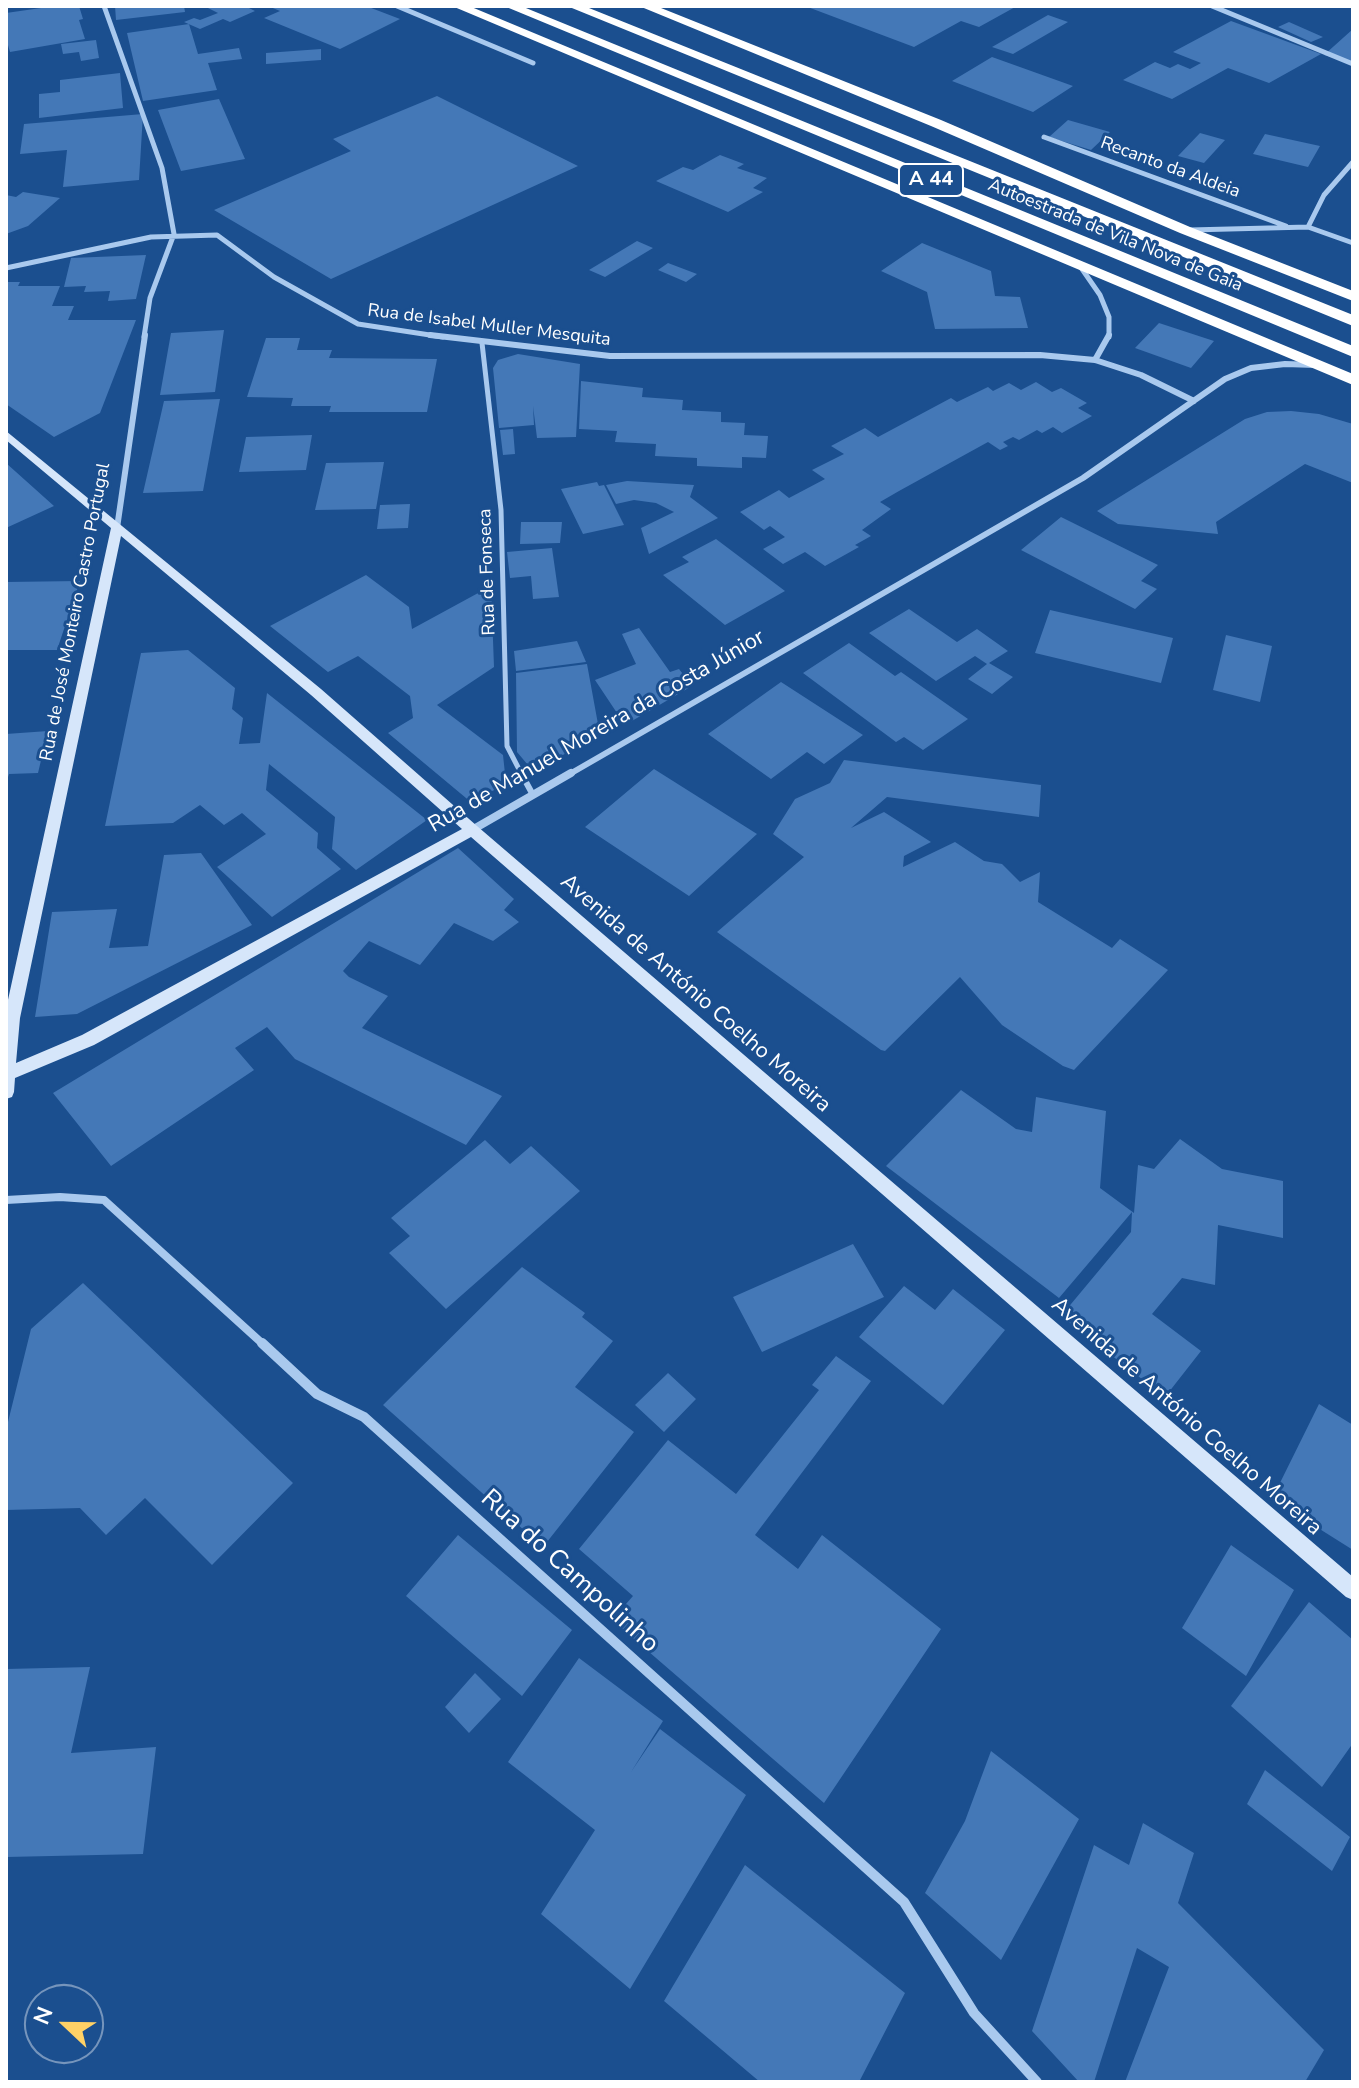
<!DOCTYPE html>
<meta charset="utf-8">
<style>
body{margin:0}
#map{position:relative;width:1359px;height:2088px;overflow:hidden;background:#1b4f8f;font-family:"Nunito Sans",sans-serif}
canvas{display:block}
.frame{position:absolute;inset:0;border:8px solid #fff;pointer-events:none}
.north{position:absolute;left:24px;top:1984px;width:80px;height:80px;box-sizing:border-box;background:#1b4f8f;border:2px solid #7695bc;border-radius:50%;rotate:292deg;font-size:22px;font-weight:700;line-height:32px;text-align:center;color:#fff}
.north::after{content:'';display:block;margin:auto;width:28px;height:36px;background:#ffd166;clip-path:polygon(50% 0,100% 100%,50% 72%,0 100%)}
</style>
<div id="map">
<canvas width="1359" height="2088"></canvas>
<div class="frame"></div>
<div class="north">N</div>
</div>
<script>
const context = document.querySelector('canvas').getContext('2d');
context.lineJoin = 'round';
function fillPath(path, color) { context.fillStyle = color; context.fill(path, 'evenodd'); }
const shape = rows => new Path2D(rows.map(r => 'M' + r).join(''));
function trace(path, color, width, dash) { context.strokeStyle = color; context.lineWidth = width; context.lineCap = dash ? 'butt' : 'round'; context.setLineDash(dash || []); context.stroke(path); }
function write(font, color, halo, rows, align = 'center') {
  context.font = font + ' "Nunito Sans",sans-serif'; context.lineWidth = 6; context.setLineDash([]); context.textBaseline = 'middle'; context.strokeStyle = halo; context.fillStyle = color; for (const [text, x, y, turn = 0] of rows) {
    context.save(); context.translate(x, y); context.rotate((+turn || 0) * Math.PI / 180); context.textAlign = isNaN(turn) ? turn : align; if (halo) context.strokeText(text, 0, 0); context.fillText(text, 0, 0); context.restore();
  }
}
fillPath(shape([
 [55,6,79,6,83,19,79,20,85,39,10,52,6,38,6,13],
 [115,6,184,6,185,12,116,20],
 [204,6,245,6,255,11,230,22,223,19,200,29,184,22,194,18,200,20,218,13],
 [268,6,366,6,400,19,340,49,264,18,280,11],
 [805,6,1017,6,979,27,961,21,914,47],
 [1048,15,1068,22,1013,54,992,47],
 [1231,21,1321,54,1269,83,1228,68,1172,99,1123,80,1155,62,1170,68,1178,64,1190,69,1201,63,1173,52],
 [1289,22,1323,37,1311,42,1278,27],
 [189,24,198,54,239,48,242,59,208,63,217,90,143,101,127,33],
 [1353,29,1353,63,1324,55],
 [96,40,99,58,81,61,79,52,63,54,61,44],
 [321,49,321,60,266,64,266,53],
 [992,57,1073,86,1033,112,952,81],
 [120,73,123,108,39,118,39,94,60,92,60,80],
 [437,96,578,166,331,279,214,210,351,151,333,139],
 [219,99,245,159,181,171,158,110],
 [143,114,139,180,63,187,67,150,20,154,24,124],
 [1068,120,1110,132,1091,150,1049,137],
 [1200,133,1225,140,1204,163,1178,156],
 [1265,134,1320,146,1308,167,1253,154],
 [720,155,744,164,737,168,767,178,753,188,763,192,728,212,656,181,683,167,693,170],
 [23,192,60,198,28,226,6,234,6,195,16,197],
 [637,241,653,248,605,277,589,270],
 [922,243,991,271,995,296,1020,297,1028,328,935,329,927,292,881,271],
 [146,255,136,299,108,301,110,291,84,292,86,286,64,287,71,258],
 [668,263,697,274,686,282,658,270],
 [6,282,20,282,18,286,60,286,52,306,74,306,68,320,136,320,100,413,54,437,6,404],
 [1159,323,1214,341,1191,368,1135,348],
 [224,330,215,392,160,395,171,333],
 [266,338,300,338,297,350,332,350,329,358,437,359,427,412,329,412,331,406,291,406,293,398,247,397],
 [518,354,580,364,576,437,537,438,533,406,534,425,499,428,493,368,498,360],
 [581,381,643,388,642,397,683,400,682,410,721,412,721,422,745,423,744,435,768,436,766,458,742,457,742,468,697,466,697,458,655,456,656,444,615,442,617,431,579,429],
 [1036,382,1052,392,1061,388,1087,403,1078,408,1092,416,1062,433,1053,427,1042,433,1037,430,1019,440,1013,437,1003,442,1008,446,1000,450,988,442,899,491,880,502,891,509,862,530,871,536,855,545,859,547,825,566,805,552,783,564,763,549,785,537,770,526,764,530,740,512,779,490,789,498,825,479,812,470,844,454,831,446,865,428,878,437,951,398,957,402,988,387,993,391,1009,383,1021,390],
 [220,399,203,491,143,493,164,401],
 [1291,411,1319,414,1353,424,1353,483,1305,464,1216,522,1218,534,1118,524,1097,511,1245,419,1267,412],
 [513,429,515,454,503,455,500,430],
 [312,435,306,470,239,472,246,437],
 [384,462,376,509,315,510,326,463],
 [6,463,54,506,6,528],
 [627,481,694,485,690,497,718,518,649,554,641,528,674,512,656,503,634,500,616,504,606,485],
 [597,482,599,486,604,485,624,525,583,534,561,489],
 [410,504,408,528,377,529,380,505],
 [1061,517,1158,565,1141,581,1157,589,1135,609,1021,550],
 [521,522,562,522,560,543,520,544],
 [716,539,785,591,725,625,663,575,689,562,682,557],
 [552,548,559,597,533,599,531,576,510,578,507,552],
 [366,575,409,607,412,629,491,586,494,667,437,705,503,755,506,783,472,803,388,733,413,718,410,696,358,656,328,672,270,626],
 [80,581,57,650,6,650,6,582],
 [909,609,957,642,977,629,1008,651,989,663,1013,677,992,694,968,679,987,664,975,656,936,681,869,633],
 [1050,610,1173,638,1161,683,1035,653],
 [639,628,670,672,679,669,692,686,625,725,595,680,636,664,622,634],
 [1226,635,1272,646,1260,702,1213,690],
 [577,641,586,662,516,671,514,651],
 [849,643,895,676,901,672,968,719,923,750,904,737,896,742,803,673],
 [188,650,235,688,232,709,243,718,239,744,260,743,267,693,427,820,356,870,332,849,335,817,269,764,266,790,318,833,317,848,341,869,272,917,217,867,266,834,242,813,224,825,200,805,173,823,105,826,141,653],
 [587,664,600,735,533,771,517,752,516,673],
 [781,682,863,735,824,764,807,752,771,779,708,734],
 [48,731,38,773,9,774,6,783,6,734],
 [844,760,1041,785,1039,817,887,797,851,828,884,812,931,842,904,856,903,867,955,842,984,861,1002,864,1020,882,1040,872,1038,902,1112,948,1120,939,1168,970,1074,1070,1063,1066,1002,1025,960,977,885,1051,881,1050,717,932,804,857,773,834,795,799,830,783],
 [654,769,757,834,689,896,585,827],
 [458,848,514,899,504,910,519,922,493,941,454,923,420,965,369,941,343,971,349,977,388,996,362,1028,502,1096,466,1145,295,1059,267,1027,235,1048,254,1070,111,1166,53,1093],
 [201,853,252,925,77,1014,35,1017,52,912,117,909,109,948,148,946,164,855],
 [961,1090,1016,1129,1032,1132,1036,1097,1106,1111,1100,1188,1134,1213,1138,1165,1154,1169,1180,1139,1222,1169,1283,1181,1283,1238,1218,1225,1215,1285,1182,1278,1152,1314,1201,1351,1165,1397,1061,1316,1131,1232,1132,1212,1059,1298,886,1166],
 [485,1140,510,1164,531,1146,580,1191,446,1309,389,1253,410,1236,391,1218],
 [853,1244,884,1297,762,1352,733,1297],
 [522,1267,585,1313,582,1317,613,1341,575,1387,634,1432,543,1547,383,1405],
 [83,1283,293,1483,212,1565,145,1498,106,1535,80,1508,6,1510,6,1430,31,1329],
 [904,1286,935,1310,953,1289,1005,1330,943,1405,859,1337],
 [836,1356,871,1381,755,1535,798,1569,822,1535,941,1629,824,1803,612,1620,633,1596,579,1549,668,1440,736,1494,819,1390,812,1385],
 [668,1373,696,1399,664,1432,635,1405],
 [1319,1404,1353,1425,1353,1550,1272,1499],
 [458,1535,572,1630,522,1696,406,1596],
 [1231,1545,1294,1590,1246,1676,1182,1628],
 [1309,1602,1353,1640,1353,1743,1322,1787,1231,1706],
 [579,1658,663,1721,631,1772,660,1729,746,1795,630,1989,541,1914,595,1830,508,1762],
 [90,1667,71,1753,156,1747,143,1854,6,1857,6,1669],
 [475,1673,501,1699,469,1733,445,1707],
 [991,1751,1079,1819,1001,1960,925,1893,965,1821],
 [1265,1770,1350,1837,1332,1871,1247,1804],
 [1143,1823,1194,1853,1178,1903,1324,2050,1305,2082,1125,2082,1169,1967,1137,1948,1094,2082,1079,2082,1032,2031,1094,1845,1129,1865],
 [745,1865,905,1993,859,2082,760,2082,664,2001]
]), '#4478b7');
trace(shape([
 [482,343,501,510,507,746,522,775]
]), '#a9c9ee', 5);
trace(shape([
 [521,773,533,795]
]), '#a9c9ee', 6);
trace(shape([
 [104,6,162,168,174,234,150,298,144,337],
 [397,6,533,63],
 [1212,6,1353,64],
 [1044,137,1286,226],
 [1308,227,1324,195,1353,162],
 [1190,230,1308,227,1353,243],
 [6,268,151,237,217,235,274,277,358,324,443,337],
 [1082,269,1100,295,1109,317,1109,337]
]), '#a9c9ee', 5);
trace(shape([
 [430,335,610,356,1040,355,1095,360,1141,375,1194,401],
 [1095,360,1109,335],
 [117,528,145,335],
 [568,775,1083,478,1225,379,1251,368,1285,364,1316,365]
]), '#a9c9ee', 6);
trace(shape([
 [472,830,571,773],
 [6,1200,60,1197,104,1200,264,1345]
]), '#a9c9ee', 8);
trace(shape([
 [262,1343,317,1394,364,1417,904,1902,974,2013,1037,2082]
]), '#a9c9ee', 10);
fillPath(shape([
 [6,431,321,689,477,826,1353,1577,1353,1600,1346,1597,471,837,94,1045,15,1078,14,1092,12,1097,6,1099,6,1009,111,528,6,440,6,431],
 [121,536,311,695,462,829,82,1035,16,1063,20,1018,121,536]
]), '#d6e6fa');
fillPath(shape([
 [452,6,469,6,1353,374,1353,385,452,6],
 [504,6,521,6,1353,346,1353,357,504,6],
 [567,6,584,6,1353,315,1353,326,567,6],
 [639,6,656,6,941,120,1190,227,1353,291,1353,301,1180,233,931,126,639,6]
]), '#fff');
write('18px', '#fff', '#1b4f8f', [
 ["Recanto da Aldeia",1170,168,20],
 ["Autoestrada de Vila Nova de Gaia",1115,236,22],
 ["Rua de Isabel Muller Mesquita",489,326,7],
 ["Rua de Fonseca",488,572,-92],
 ["Rua de José Monteiro Castro Portugal",76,612,-79]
]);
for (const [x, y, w] of [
 [931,180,64]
]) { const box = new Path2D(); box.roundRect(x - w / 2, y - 16, w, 32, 6); context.fillStyle = '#1b4f8f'; context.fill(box); trace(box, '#fff', 2); }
write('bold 20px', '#fff', null, [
 ["A 44",931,180]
]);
write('22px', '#fff', '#1b4f8f', [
 ["Rua de Manuel Moreira da Costa Júnior",597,732,-30],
 ["Avenida de António Coelho Moreira",695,994,41],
 ["Avenida de António Coelho Moreira",1186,1417,41]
]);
write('26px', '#fff', '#1b4f8f', [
 ["Rua do Campolinho",569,1572,42]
]);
</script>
